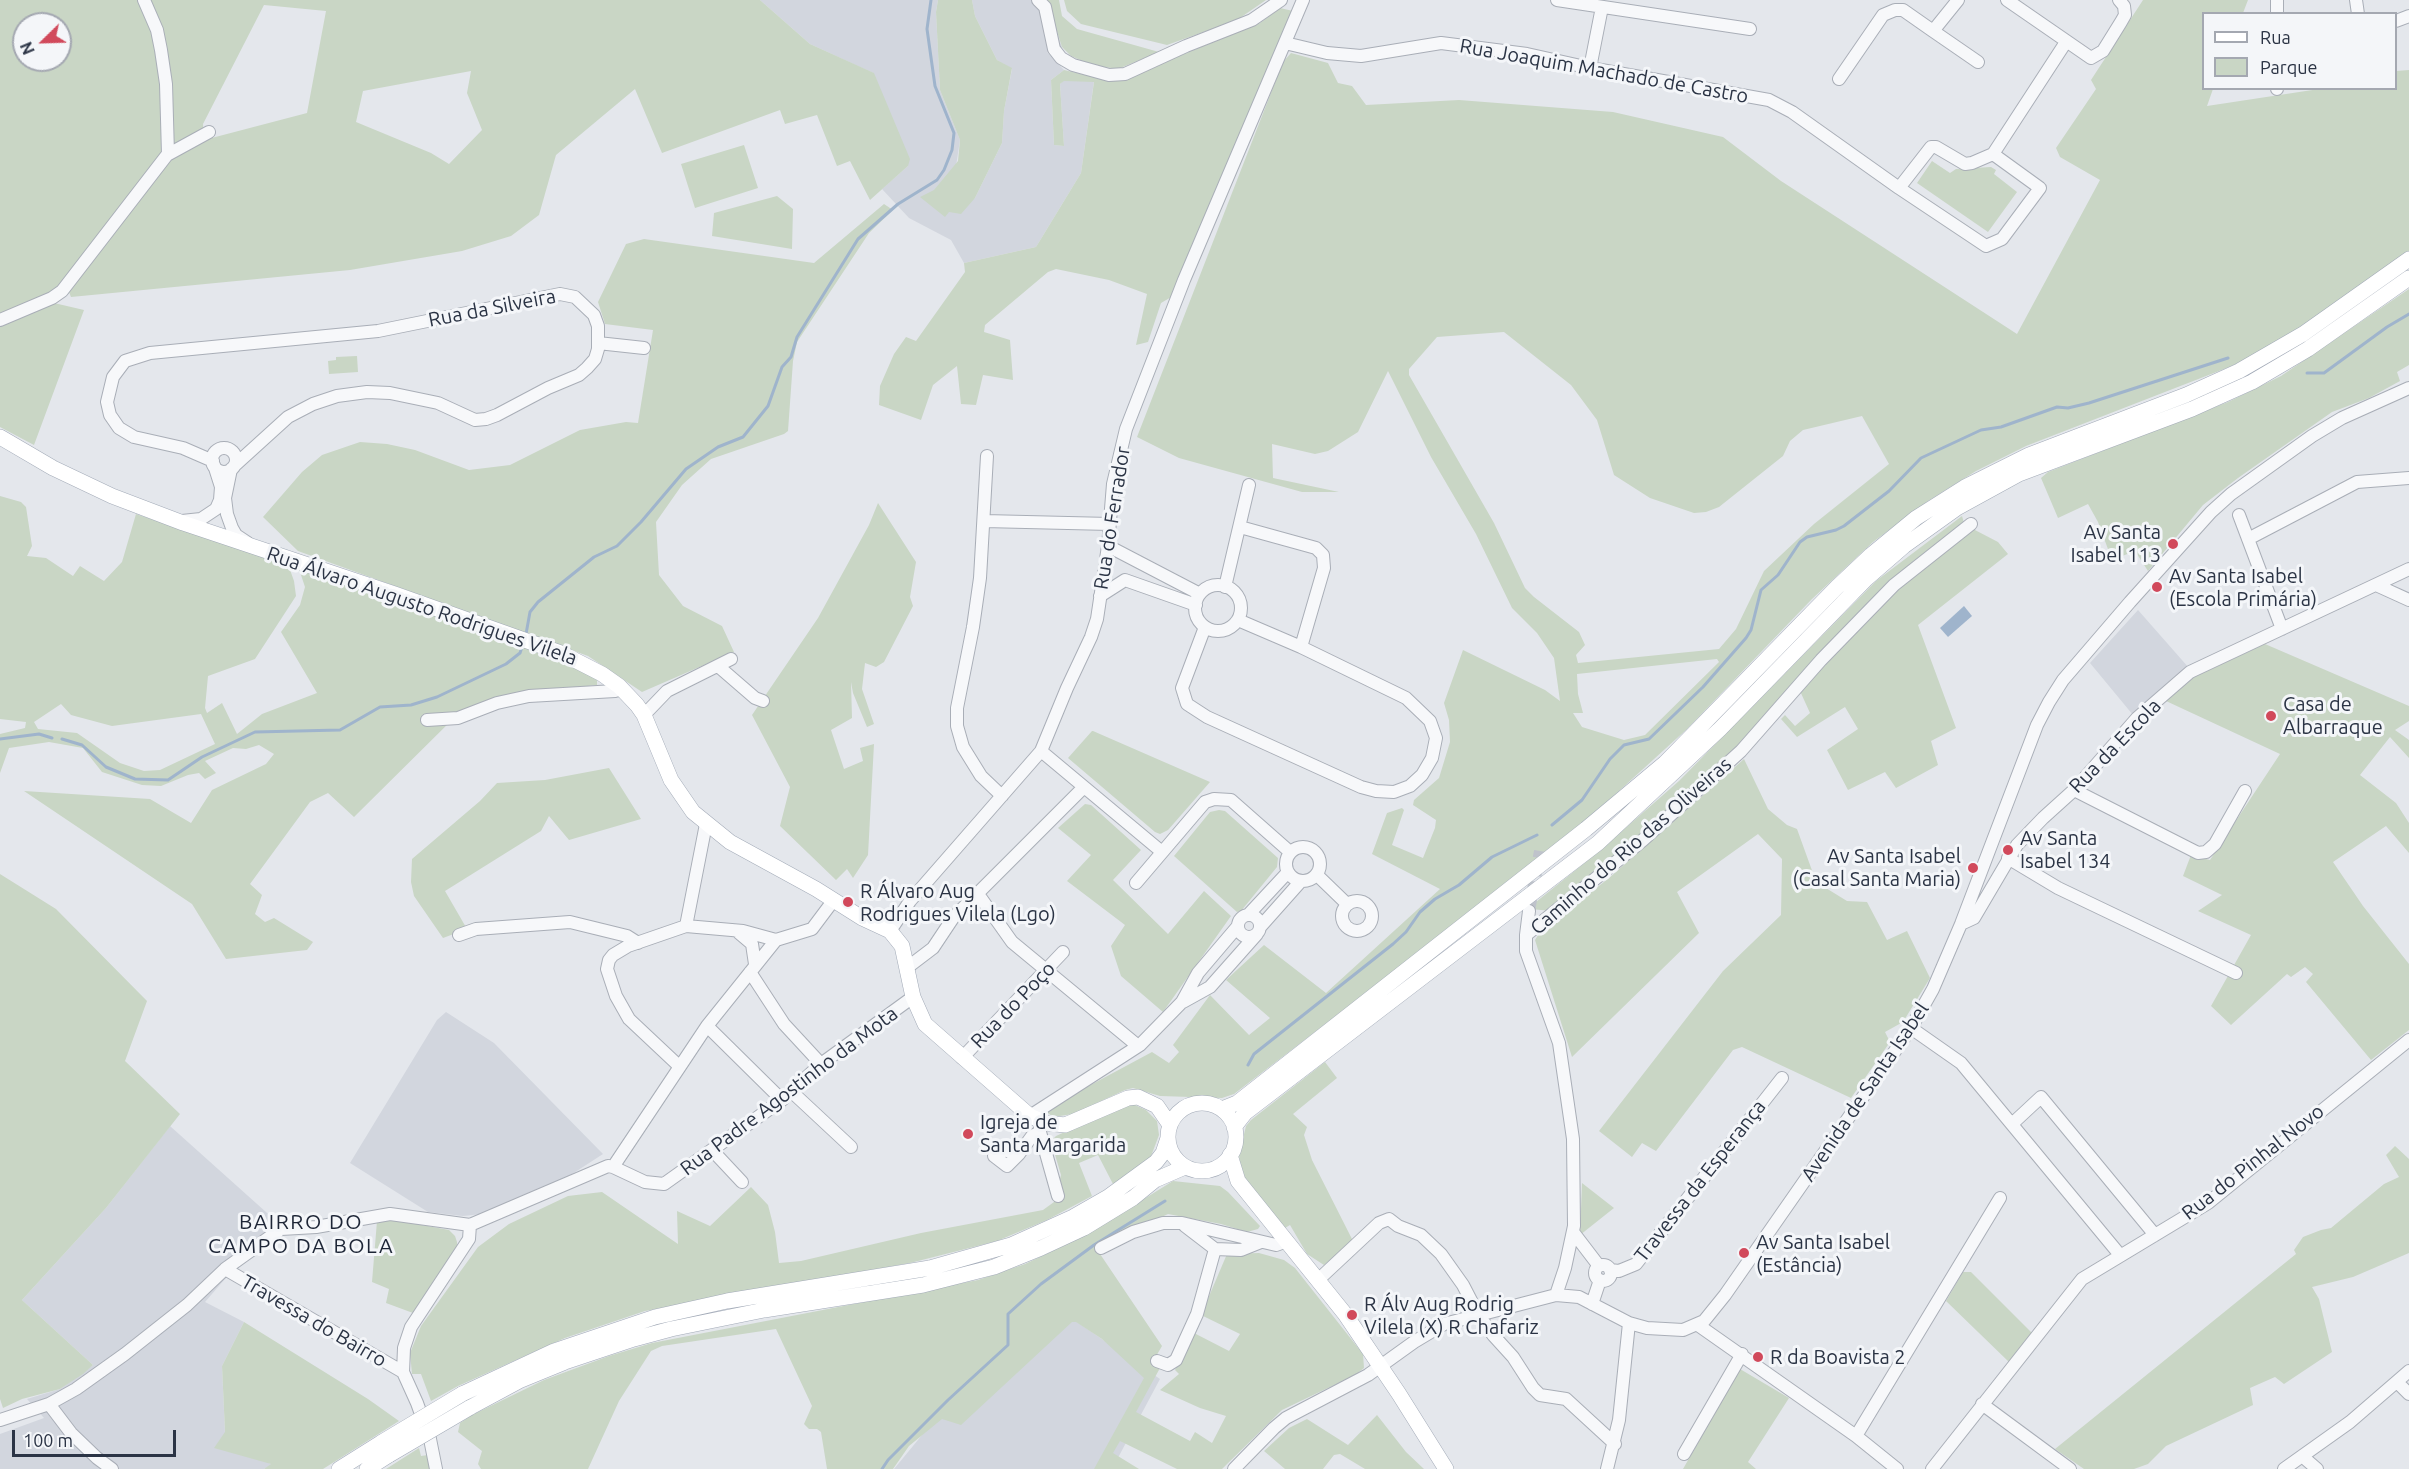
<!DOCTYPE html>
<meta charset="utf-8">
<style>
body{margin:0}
#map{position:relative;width:2409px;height:1469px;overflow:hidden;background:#e4e7ec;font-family:Ubuntu,sans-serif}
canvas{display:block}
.legend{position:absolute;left:2202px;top:12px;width:195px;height:78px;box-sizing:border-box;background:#f4f6f9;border:2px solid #a4a8b1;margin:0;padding:8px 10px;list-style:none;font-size:18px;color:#2b3445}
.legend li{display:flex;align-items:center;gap:12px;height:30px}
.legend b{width:30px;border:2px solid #a4a8b1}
.north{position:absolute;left:12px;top:12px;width:60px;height:60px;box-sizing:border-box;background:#f4f6f9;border:2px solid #a4a8b1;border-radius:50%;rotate:247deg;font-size:16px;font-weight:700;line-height:24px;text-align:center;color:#2b3445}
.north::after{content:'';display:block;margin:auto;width:21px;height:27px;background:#d1495b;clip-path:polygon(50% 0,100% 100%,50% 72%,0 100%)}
.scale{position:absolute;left:12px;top:1430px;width:164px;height:27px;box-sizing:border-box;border:3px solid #2b3445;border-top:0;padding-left:8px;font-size:18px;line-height:21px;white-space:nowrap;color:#2b3445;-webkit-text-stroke:4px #f4f6f9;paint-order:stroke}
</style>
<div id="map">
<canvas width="2409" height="1469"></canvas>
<ul class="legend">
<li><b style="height:8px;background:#fff"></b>Rua</li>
<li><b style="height:16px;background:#c9d6c5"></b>Parque</li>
</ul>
<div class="north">N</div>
<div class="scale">100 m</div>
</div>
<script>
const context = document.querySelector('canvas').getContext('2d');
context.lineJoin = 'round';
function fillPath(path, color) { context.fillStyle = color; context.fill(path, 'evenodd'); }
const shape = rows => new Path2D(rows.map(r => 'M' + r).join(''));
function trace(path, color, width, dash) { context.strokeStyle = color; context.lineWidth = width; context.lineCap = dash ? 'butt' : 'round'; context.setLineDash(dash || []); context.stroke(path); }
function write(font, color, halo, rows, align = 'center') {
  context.font = font + ' Ubuntu,sans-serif'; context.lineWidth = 6; context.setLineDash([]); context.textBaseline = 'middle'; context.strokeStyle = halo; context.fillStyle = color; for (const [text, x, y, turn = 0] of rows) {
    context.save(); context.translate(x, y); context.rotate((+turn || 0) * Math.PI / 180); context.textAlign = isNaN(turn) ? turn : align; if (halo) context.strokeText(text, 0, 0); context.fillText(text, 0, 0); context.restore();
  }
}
fillPath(shape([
 [760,0,938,0,936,12,940,90,960,140,949,212,975,198,1002,143,1004,111,1012,69,997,60,975,16,972,0,1044,0,1048,4,1062,47,1047,52,1064,70,1051,80,1054,145,1064,146,1060,84,1063,81,1094,81,1081,173,1036,247,964,263,951,240,909,218,882,189,908,166,873,73,810,44],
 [2138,610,2189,668,2133,715,2090,663],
 [446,1012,494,1043,603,1154,569,1176,482,1214,463,1216,428,1212,350,1163,437,1020],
 [170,1126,276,1221,282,1233,225,1279,205,1302,244,1322,222,1366,225,1433,272,1465,264,1469,0,1469,0,1434,44,1418,27,1399,60,1389,93,1365,22,1300,106,1208],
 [1064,1313,1160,1379,1112,1469,894,1469,941,1412]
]), '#d2d6de');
fillPath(shape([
 [0,0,137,0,141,6,149,0,760,0,810,44,874,73,910,159,908,166,870,200,850,161,837,166,817,115,785,124,780,110,662,153,635,89,556,155,539,215,511,236,462,251,350,270,71,297,69,292,97,255,61,287,0,317],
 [264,5,326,11,307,113,204,140,203,124],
 [24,24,60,24,60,60,24,60],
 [471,71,467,93,482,130,449,164,431,153,356,122,363,91],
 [938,0,972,0,975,16,997,60,1012,68,1004,111,1002,143,975,198,961,214,949,212,945,217,920,197,934,190,958,161,960,140,940,90,936,12],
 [1044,0,1059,0,1062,16,1077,29,1159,52,1118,69,1092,65,1071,56,1062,47,1048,4],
 [1064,0,1266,0,1237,20,1167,45,1081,24,1067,11],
 [2143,0,2248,0,2243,13,2204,14,2204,88,2213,89,2207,106,2319,89,2396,88,2396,71,2409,70,2409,252,2296,330,2237,364,2026,446,1976,471,1928,501,1873,542,1812,599,1687,729,1564,841,1234,1094,1222,1098,1160,1096,1133,1088,1125,1090,1073,1114,1053,1117,1044,1110,1152,1052,1169,1063,1179,1052,1173,1045,1210,995,1249,1035,1270,1018,1226,980,1264,945,1326,993,1440,889,1372,854,1387,813,1402,808,1404,810,1392,845,1423,858,1435,828,1436,820,1413,805,1414,800,1439,778,1450,742,1449,720,1444,703,1463,650,1545,690,1560,701,1554,658,1537,633,1512,608,1476,534,1431,457,1388,371,1358,432,1328,451,1315,454,1272,444,1273,478,1339,492,1302,492,1179,458,1137,437,1283,62,1291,53,1328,63,1338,83,1352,86,1366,105,1459,100,1613,112,1723,137,1781,181,2017,334,2100,180,2060,157,2056,148,2096,89,2091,80],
 [1504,332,1571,385,1597,420,1614,475,1650,498,1694,513,1706,512,1719,507,1783,456,1790,441,1803,430,1862,416,1889,464,1814,524,1764,571,1736,629,1719,649,1578,663,1576,655,1585,645,1579,632,1534,597,1525,588,1494,523,1409,375,1409,369,1437,337],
 [1717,659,1719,662,1645,735,1624,740,1582,727,1573,713,1583,713,1578,694,1577,674],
 [1280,8,1293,11,1202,223,1173,296,1161,303,1148,342,1136,345,1147,294,1109,280,1056,269,1048,272,985,325,984,332,1010,340,1013,380,983,375,976,405,961,404,957,366,933,385,921,420,879,405,880,386,894,354,906,337,916,341,965,272,964,263,1036,247,1081,173,1094,82,1064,81,1060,84,1064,146,1054,145,1051,80,1064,70,1094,77,1123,79,1260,23],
 [744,145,758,188,695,208,681,164],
 [1932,161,1950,173,1956,169,1991,167,1996,170,1994,174,2017,192,1988,232,1917,183],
 [777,196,793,209,792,249,712,236,714,213],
 [884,204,893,210,869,233,797,342,793,361,788,431,784,434,711,459,682,485,656,522,659,575,683,606,722,626,734,652,642,692,588,656,298,551,263,517,302,472,322,455,360,442,387,444,415,450,469,470,510,465,580,430,626,422,638,423,653,330,605,324,598,302,626,244,644,239,814,263],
 [2409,289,2409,365,2397,372,2400,381,2369,398,2332,412,2238,478,2203,505,2148,571,2135,551,2112,560,2098,522,2088,504,2058,518,2041,478,2048,472,2228,402,2281,376],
 [54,303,84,310,34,445,0,427,0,325],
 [357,356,358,372,329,374,328,361,336,360,336,357],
 [0,496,21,502,26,507,32,546,27,556,46,558,73,576,80,566,104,581,122,562,136,514,284,563,289,567,294,581,296,596,255,659,208,676,205,708,207,713,222,703,237,734,262,714,317,693,281,632,300,605,305,587,299,569,533,650,592,673,597,680,597,685,514,694,460,712,354,817,328,793,310,802,250,884,262,895,255,914,265,922,274,918,313,942,307,950,226,959,192,904,24,791,150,799,191,823,212,790,266,764,274,754,259,745,246,749,233,748,205,761,216,773,205,779,199,773,188,775,161,786,142,785,102,772,83,748,49,742,9,748,0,773,0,734,25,728,26,722,0,719],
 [61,704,71,715,112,726,201,714,215,744,160,770,144,771,120,763,77,733,38,729,34,722],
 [878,503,916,562,910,597,913,606,884,662,876,667,865,663,862,689,874,724,867,727,853,693,851,682,852,718,831,730,844,769,863,761,860,748,874,744,868,855,853,878,847,869,836,880,780,826,790,787,752,715,818,618,869,525],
 [1962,516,1964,523,1784,695,1735,748,1651,828,1551,911,1531,909,1531,906,1597,853,1679,781,1876,581],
 [1973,529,1998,542,2008,554,1918,625,1956,728,1931,741,1938,765,1896,788,1885,772,1848,790,1827,750,1858,729,1845,707,1797,737,1781,719,1785,715,1795,726,1810,713,1800,691,1892,590],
 [2265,644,2409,706,2409,721,2395,730,2409,740,2409,758,2390,737,2360,775,2396,803,2409,823,2409,853,2386,826,2333,862,2363,906,2409,964,2409,1030,2371,1060,2306,982,2313,974,2305,967,2291,977,2287,974,2231,1025,2211,1006,2251,935,2198,911,2222,895,2183,876,2191,855,2210,860,2280,754,2166,701,2194,677],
 [1092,731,1093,731,1210,782,1168,830,1160,834,1155,832,1068,758],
 [1744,759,1768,809,1787,825,1797,829,1814,876,1821,885,1847,901,1867,902,1887,940,1907,931,1930,978,1903,1022,1885,1032,1890,1042,1851,1098,1742,1047,1733,1050,1656,1151,1642,1143,1632,1157,1599,1131,1723,971,1781,915,1782,859,1758,834,1677,892,1699,933,1572,1057,1535,940,1540,932,1609,878],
 [609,768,641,819,569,840,549,816,541,831,445,891,467,929,443,938,414,896,411,882,412,859,480,801,497,783,545,780],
 [1085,804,1091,805,1141,850,1113,880,1168,934,1204,891,1231,916,1163,1012,1121,976,1111,946,1125,925,1067,881,1091,855,1058,828],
 [1219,810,1225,811,1278,858,1277,867,1241,911,1237,912,1174,856,1210,812],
 [0,874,56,909,147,1001,125,1061,180,1114,106,1208,22,1300,93,1365,83,1374,60,1389,22,1399,3,1408,0,1399],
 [1325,1062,1337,1078,1293,1114,1307,1127,1304,1135,1312,1160,1353,1241,1324,1265,1307,1254,1290,1225,1285,1228,1247,1182,1241,1170,1239,1155,1246,1126,1251,1120],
 [1125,1105,1135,1105,1146,1110,1157,1121,1159,1135,1150,1159,1113,1184,1098,1155,1079,1163,1092,1196,1047,1220,997,1241,910,1263,645,1311,565,1338,458,1386,431,1401,421,1374,412,1374,410,1353,421,1326,478,1247,509,1224,568,1196,602,1192,678,1244,677,1211,710,1226,751,1187,768,1205,775,1232,779,1263,801,1261,921,1233,1043,1210,1054,1202,1061,1175,1051,1141,1056,1136],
 [2395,1146,2409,1159,2409,1253,2353,1277,2312,1287,2319,1299,2332,1352,2284,1384,2275,1377,2250,1388,2253,1405,2166,1446,2148,1464,2134,1469,2084,1469,2055,1449,2296,1254,2294,1250,2303,1237,2321,1230,2331,1228,2384,1184,2399,1177,2386,1155],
 [1173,1181,1220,1186,1228,1192,1260,1226,1258,1229,1247,1232,1221,1224,1168,1214,1096,1248,1162,1346,1151,1365,1160,1368,1136,1412,1190,1441,1195,1432,1212,1443,1226,1416,1200,1408,1160,1390,1179,1374,1175,1370,1194,1333,1229,1351,1240,1334,1201,1315,1227,1254,1259,1253,1284,1260,1295,1268,1363,1354,1364,1368,1355,1375,1282,1410,1222,1469,1177,1469,1120,1441,1113,1453,1139,1469,1094,1469,1144,1378,1102,1339,1076,1322,1072,1322,961,1425,942,1419,909,1446,893,1469,827,1469,821,1432,817,1429,809,1429,804,1424,812,1406,776,1329,662,1346,651,1351,619,1401,588,1469,481,1469,478,1464,482,1451,458,1432,460,1423,472,1415,544,1380,609,1356,652,1343,978,1280,1025,1264,1086,1235],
 [1582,1183,1614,1208,1580,1235],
 [395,1220,449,1230,455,1236,457,1242,457,1248,413,1313,386,1303,389,1289,372,1282,377,1221],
 [1963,1272,1971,1272,2032,1333,2010,1363,1946,1301],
 [244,1322,368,1399,399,1421,323,1469,264,1469,271,1464,214,1448,225,1432,222,1366],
 [1740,1369,1789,1398,1748,1462,1756,1469,1683,1469],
 [1377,1415,1406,1452,1424,1469,1365,1469,1340,1454,1334,1455,1323,1469,1285,1469,1264,1451,1289,1428,1307,1419,1348,1445],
 [419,1448,421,1456,428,1455,430,1469,386,1469]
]), '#c9d6c5');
fillPath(shape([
 [1964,606,1972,616,1948,637,1940,628]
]), '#9fb4cc');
trace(shape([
 [2307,373,2324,373,2387,327,2409,314],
 [526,634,530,612,538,602,594,557,617,546,641,522,686,469,718,447,743,437,768,406,782,367,791,357,797,337,858,239,898,204,937,180,944,170,952,150,954,133,935,86,927,29,931,0],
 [0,739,39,734,52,738],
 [62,739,82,745,106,767,135,779,168,780,202,757,255,732,340,730,380,707,411,705,437,697,506,664,520,653,523,644],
 [1552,825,1582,800,1610,759,1624,745,1649,739,1703,687,1746,638,1751,630,1761,590,1778,575,1800,542,1807,537,1836,530,1844,526,1889,491,1921,458,1981,430,2001,427,2057,407,2068,408,2089,403,2228,358],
 [1248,1065,1254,1054,1393,944,1406,932,1420,912,1435,899,1459,885,1492,857,1537,835],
 [882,1469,888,1460,948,1400,1008,1345,1008,1314,1041,1284,1094,1245,1165,1201]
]), '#9fb4cc', 3);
trace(shape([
 [1529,911,1540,851]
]), '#bfc3cb', 12, [12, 6]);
const minor = shape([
 [144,0,157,30,161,50,166,84,168,154],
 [1038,0,1045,7,1054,49,1061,58,1073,65,1109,75,1125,74,1186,46,1252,20,1281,0],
 [1557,0,1750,29],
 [2007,0,2091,58,2103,51,2121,22,2125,15,2124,6,2119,0],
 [2356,0,2358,14],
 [2277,14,2277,0],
 [2396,21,2409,16],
 [1933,31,1978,62],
 [1285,43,1327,53,1361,56,1441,43,1527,54,1590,68,1769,100,1792,112,1899,188,1986,246,2002,239,2040,188,1993,154,2066,42],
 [1590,68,1602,7],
 [1839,79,1883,15,1895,10,1903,10,1933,31,1958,0],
 [2277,89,2277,88],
 [1899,188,1931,147,1936,147,1965,164,1972,163,1993,154],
 [0,320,52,298,62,291,167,155,209,132],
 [598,343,644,348],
 '212 460a12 12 0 1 1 24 0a12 12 0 1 1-24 0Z',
 [987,456,980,578,973,627,957,708,957,726,963,747,981,776,1002,796],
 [213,461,183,448,134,437,119,428,110,415,107,402,113,377,125,361,150,353,378,331,560,294,575,297,594,315,598,326,598,349,595,359,587,368,579,375,548,388,497,415,486,419,475,420,438,403,390,393,367,392,337,396,313,404,288,417,234,466],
 [231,469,225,498,227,514,232,528,236,535,248,543],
 [2239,515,2282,629],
 [182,521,201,519,216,509,220,500,221,487,214,465],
 [984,521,1110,524],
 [1240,527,1316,548,1323,555,1324,568,1301,647],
 [2248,539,2357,482,2409,478],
 [1108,546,1200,594],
 [2376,585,2409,600],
 '1195 608a23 23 0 1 1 46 0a23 23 0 1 1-46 0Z',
 [1225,587,1249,485],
 [1100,596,1125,580,1196,605],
 [1205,627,1182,688,1187,704,1207,717,1361,787,1376,791,1394,792,1410,786,1422,775,1432,758,1436,738,1430,721,1406,698,1301,647,1238,620],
 [718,666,755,698,763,701],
 [644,715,667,691,731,659],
 [427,720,458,718,497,703,529,696,615,691,622,689],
 [1041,751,1162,852],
 [2074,790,2198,853,2206,852,2215,844,2245,791],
 '1286 864a17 17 0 1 1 34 0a17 17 0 1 1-34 0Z',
 [2008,858,2058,888,2236,973],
 [1317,875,1347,904],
 [1136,883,1205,802,1214,799,1231,800,1290,852],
 [978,894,1012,942,1138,1046],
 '1342 916a15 15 0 1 1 30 0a15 15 0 1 1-30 0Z',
 '1238 926a11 11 0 1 1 22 0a11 11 0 1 1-22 0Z',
 [1248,915,1288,872],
 [1961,924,1974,918,2017,845,2043,818,2074,790,2137,718,2190,672,2409,569],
 [686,926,706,824],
 [1261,926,1301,881],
 [890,931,910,901,1041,751,1067,688,1091,637,1097,619,1108,546,1113,484,1126,429,1184,280,1303,0],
 [739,933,752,944,755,964],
 [459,935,476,929,570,922,627,936,638,943],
 [1526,935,1529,911],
 [908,967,933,948,953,918,1083,788],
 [750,972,784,1024,821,1064],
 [1183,1002,1210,987,1257,934],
 [707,1026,782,1100],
 [1911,1028,1961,1063,2120,1255],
 [962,1058,1063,952],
 [679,1066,629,1019,616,996,607,969,609,960,613,955,628,946,686,926,743,931,776,940,812,929,833,901],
 [792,1092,851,1147],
 [1030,1116,1140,1045,1182,1002,1198,973,1238,926],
 [2012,1124,2041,1097,2155,1235],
 [1040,1125,1040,1132,1058,1196],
 [712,1150,742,1182],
 [1019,1154,1002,1150,994,1156,1007,1166,1019,1154,1032,1136,1040,1132],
 [613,1167,645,1182,664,1184,782,1100,821,1064,913,997],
 [613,1167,707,1026,776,940],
 [1185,1226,1215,1249,1241,1250,1261,1242],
 [1573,1232,1599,1266],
 [1101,1248,1133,1232,1163,1223,1182,1223,1276,1245,1287,1241],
 '1595 1273a8 8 0 1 1 16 0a8 8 0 1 1-16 0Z',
 [225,1269,403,1372],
 [1610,1270,1619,1271,1636,1264,1782,1078],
 [1318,1280,1379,1223,1389,1219,1398,1226,1421,1235,1441,1254,1463,1285,1478,1314,1493,1335,1513,1357,1533,1388,1540,1395,1566,1399,1615,1444],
 [1556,1295,1565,1268,1574,1226,1573,1139,1559,1043,1526,951,1526,935,1643,840,1741,751,1821,660,1894,585,1971,524],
 [1592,1304,1600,1280],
 [1698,1325,1856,1436,1897,1469],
 [1157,1361,1168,1365,1176,1360,1197,1314,1215,1249],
 [2397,1382,2409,1394],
 [49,1404,71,1433,97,1458,112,1469],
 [1982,1404,2070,1469],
 [0,1420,49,1404,76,1389,125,1354,187,1305,225,1269,281,1229,316,1227,390,1214,470,1225,608,1166,613,1167],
 [1856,1436,2000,1198],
 [1684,1454,1742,1354],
 [2302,1456,2317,1469],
 [436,1469,430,1439,417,1403,403,1372,404,1348,411,1327,469,1239,470,1225],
 [1234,1469,1274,1428,1286,1418,1368,1375,1414,1342,1444,1324,1556,1295,1579,1297,1629,1323,1647,1328,1683,1330,1704,1321,1725,1295,1911,1028,1933,989,1961,924,2037,725,2049,702,2063,680,2130,602,2211,512,2231,494,2312,436,2342,418,2409,388],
 [1607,1469,1619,1420,1629,1323],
 [1932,1469,2082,1279,2208,1203,2409,1040],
 [2284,1469,2350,1422,2409,1371]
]);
const major = shape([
 [0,437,53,468,112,496,183,523,395,594,561,653,602,674,619,686,637,705,644,715,671,780,693,812,730,842,816,889,862,918,890,931,902,946,913,997,925,1024,1030,1116,1046,1123,1065,1125,1128,1098,1138,1097,1157,1106,1170,1125],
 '1168 1137a34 34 0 1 1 68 0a34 34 0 1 1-68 0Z',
 [1222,1109,1237,1103,1586,829,1665,763,1837,587,1871,555,1916,518,1965,487,2029,455,2186,395,2239,371,2303,334,2409,259],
 [1234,1127,1245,1113,1598,843,1720,729,1866,579,1904,546,1957,508,2019,474,2192,409,2252,382,2308,349,2409,278],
 [1230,1155,1238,1181,1345,1314,1399,1394,1446,1469],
 [462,1394,554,1351,655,1317,727,1301,930,1268,1011,1245,1073,1217,1108,1197,1156,1162,1163,1153,1168,1138],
 [469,1408,521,1380,565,1362,634,1339,671,1329,764,1310,923,1285,994,1267,1041,1248,1084,1228,1133,1198,1155,1180,1185,1167],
 [339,1469,382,1442],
 [367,1469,389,1455]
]);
trace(minor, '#a9aeb7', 14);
trace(major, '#a3abb8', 16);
trace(minor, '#f7f8fa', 12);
trace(major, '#fff', 15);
const majorBridge = shape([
 [382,1442,462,1394],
 [389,1455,469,1408]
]);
trace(majorBridge, '#a3abb8', 16, []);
trace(majorBridge, '#fff', 15);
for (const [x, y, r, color] of [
 [2173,544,6,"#d1495b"],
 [2157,587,6,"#d1495b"],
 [2271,716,6,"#d1495b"],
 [2008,850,6,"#d1495b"],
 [1973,868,6,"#d1495b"],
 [848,902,6,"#d1495b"],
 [968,1134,6,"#d1495b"],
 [1744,1253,6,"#d1495b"],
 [1352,1315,6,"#d1495b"],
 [1758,1357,6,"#d1495b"]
]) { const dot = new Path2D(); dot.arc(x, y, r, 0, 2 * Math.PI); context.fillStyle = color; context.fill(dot); trace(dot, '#f4f6f9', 2); }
write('20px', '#2b3445', '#f4f6f9', [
 ["Rua Joaquim Machado de Castro",1604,71,10],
 ["Rua da Silveira",492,308,-11],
 ["Rua do Ferrador",1112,518,-81],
 ["Rua Álvaro Augusto Rodrigues Vilela",422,606,19],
 ["Rua da Escola",2115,746,-46],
 ["Caminho do Rio das Oliveiras",1631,846,-41],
 ["Rua do Poço",1013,1005,-46],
 ["Rua Padre Agostinho da Mota",789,1091,-37],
 ["Avenida de Santa Isabel",1865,1092,-56],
 ["Rua do Pinhal Novo",2253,1162,-38],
 ["Travessa da Esperança",1700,1181,-52],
 ["Travessa do Bairro",314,1321,30]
]);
write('20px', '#2b3445', '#f4f6f9', [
 ["Av Santa",2161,532,"right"],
 ["Isabel 113",2161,555,"right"],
 ["Av Santa Isabel",2169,576],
 ["(Escola Primária)",2169,599],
 ["Casa de",2283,704],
 ["Albarraque",2283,727],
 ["Av Santa",2020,838],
 ["Isabel 134",2020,861],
 ["Av Santa Isabel",1961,856,"right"],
 ["(Casal Santa Maria)",1961,879,"right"],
 ["R Álvaro Aug",860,891],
 ["Rodrigues Vilela (Lgo)",860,914],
 ["Igreja de",980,1122],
 ["Santa Margarida",980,1145],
 ["Av Santa Isabel",1756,1242],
 ["(Estância)",1756,1265],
 ["R Álv Aug Rodrig",1364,1304],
 ["Vilela (X) R Chafariz",1364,1327],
 ["R da Boavista 2",1770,1357]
], 'left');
context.letterSpacing = '1.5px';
write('21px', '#1d2536', '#f4f6f9', [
 ["BAIRRO DO",301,1222],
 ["CAMPO DA BOLA",301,1246]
]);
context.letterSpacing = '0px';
</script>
